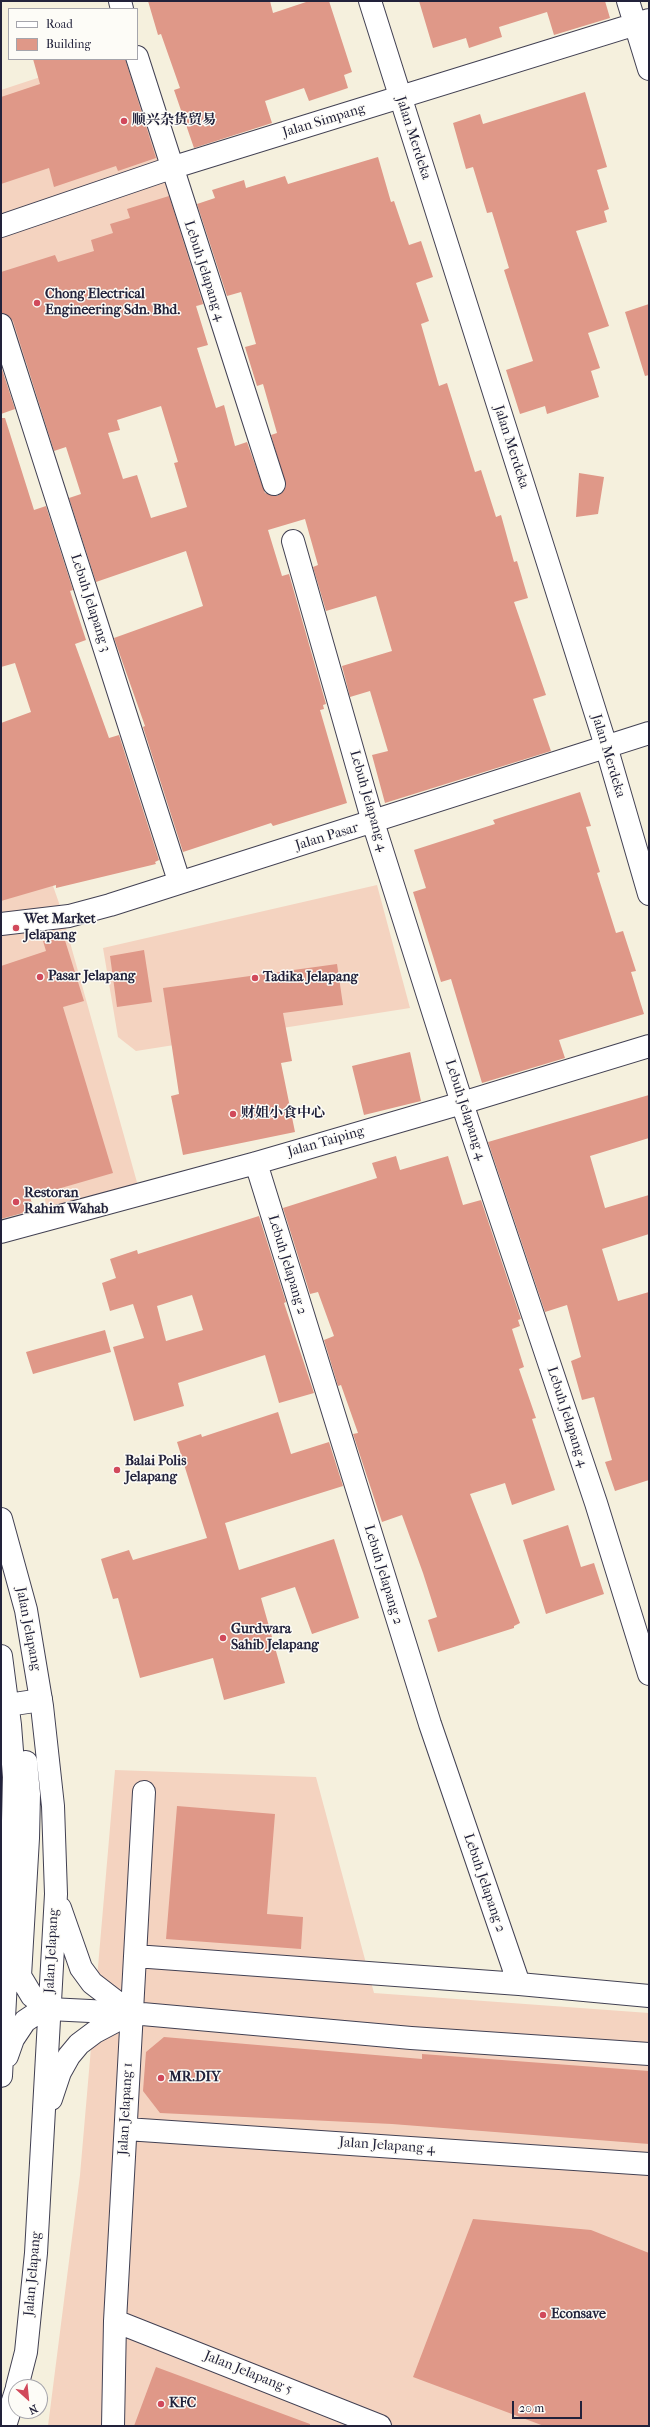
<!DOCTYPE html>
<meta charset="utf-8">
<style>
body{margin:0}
#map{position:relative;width:650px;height:2427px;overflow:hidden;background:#f5f0dd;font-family:"IM FELL French Canon",serif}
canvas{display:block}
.frame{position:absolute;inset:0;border:2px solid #22223b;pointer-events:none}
.legend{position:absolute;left:8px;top:8px;width:130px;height:52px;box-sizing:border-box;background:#fdfcf7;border:1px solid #a5a5ac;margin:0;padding:5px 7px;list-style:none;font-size:12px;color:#22223b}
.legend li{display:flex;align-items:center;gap:8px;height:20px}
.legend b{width:20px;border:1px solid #a5a5ac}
.north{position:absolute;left:8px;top:2379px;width:40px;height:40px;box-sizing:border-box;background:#fdfcf7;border:1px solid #a5a5ac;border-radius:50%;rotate:153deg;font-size:11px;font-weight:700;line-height:16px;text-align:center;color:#22223b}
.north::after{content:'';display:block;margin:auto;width:14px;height:18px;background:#d1495b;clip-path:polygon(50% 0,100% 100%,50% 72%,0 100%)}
.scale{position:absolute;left:512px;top:2401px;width:70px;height:18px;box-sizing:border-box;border:2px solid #22223b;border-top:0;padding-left:5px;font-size:12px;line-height:14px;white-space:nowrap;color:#22223b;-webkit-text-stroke:3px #fdfcf7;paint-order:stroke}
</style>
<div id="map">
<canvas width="650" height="2427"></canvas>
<div class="frame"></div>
<ul class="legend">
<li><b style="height:5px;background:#fff"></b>Road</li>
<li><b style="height:11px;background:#df9888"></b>Building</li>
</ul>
<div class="north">N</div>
<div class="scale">20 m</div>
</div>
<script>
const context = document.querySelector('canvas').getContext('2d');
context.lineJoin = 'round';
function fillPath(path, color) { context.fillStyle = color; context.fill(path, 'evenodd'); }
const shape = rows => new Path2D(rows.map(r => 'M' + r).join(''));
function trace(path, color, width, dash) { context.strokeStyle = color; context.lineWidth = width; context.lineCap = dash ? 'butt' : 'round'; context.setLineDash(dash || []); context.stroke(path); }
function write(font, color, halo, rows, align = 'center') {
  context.font = font + ' "IM FELL French Canon","Noto Serif SC",serif'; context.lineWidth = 3; context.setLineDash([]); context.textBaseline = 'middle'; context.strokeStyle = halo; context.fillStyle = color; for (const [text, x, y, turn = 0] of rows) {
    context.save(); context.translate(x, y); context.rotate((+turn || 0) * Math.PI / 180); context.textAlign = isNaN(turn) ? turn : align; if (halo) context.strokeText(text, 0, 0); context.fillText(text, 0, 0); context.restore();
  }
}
fillPath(shape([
 [95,59,137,59,216,300,1,370,1,90],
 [1,738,59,903,138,1186,47,1207,1,1050],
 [377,885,410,1008,136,1051,118,1037,103,948],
 [115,1770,316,1777,374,1993,649,2013,649,2426,48,2426,80,2175]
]), '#f4d3c0');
fillPath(shape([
 [148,1,270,1,273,13,309,1,329,1,352,72,344,75,348,88,309,101,304,88,265,101,272,123,194,148,174,90,180,88,161,34,158,35],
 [419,1,605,1,610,18,554,35,547,12,499,27,502,37,469,48,466,38,433,48],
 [33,59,125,59,156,158,118,171,116,166,54,187,49,168,1,184,1,97,40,84],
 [585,92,607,167,597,170,609,209,604,211,607,222,576,231,609,326,588,333,600,368,591,371,599,397,547,414,545,406,520,414,506,370,533,361,504,270,509,268,492,212,487,213,473,167,466,169,453,123,480,114,483,124],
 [378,157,391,202,394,201,409,245,421,241,433,277,416,283,429,321,421,324,439,386,447,383,475,472,481,470,496,517,501,515,514,562,517,561,528,598,514,602,546,695,533,699,551,751,385,803,372,755,388,751,370,691,350,697,342,666,392,651,376,596,326,611,313,567,318,565,305,519,268,530,282,576,289,574,326,704,323,705,324,709,320,710,347,803,273,826,271,823,183,852,143,727,145,726,114,638,203,606,186,551,96,582,69,498,81,494,66,447,54,451,13,321,9,316,1,313,1,272,55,255,58,262,94,251,91,240,113,233,110,224,130,218,127,209,169,196,203,304,196,306,208,345,197,348,216,408,224,405,235,446,247,442,265,493,277,496,283,492,286,486,271,435,277,433,263,384,257,386,245,347,256,344,241,292,227,296,197,204,215,198,212,190,244,180,246,188,285,176,288,184],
 [161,406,178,462,174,463,187,507,151,518,137,475,123,479,108,433,120,430,117,420],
 [649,304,649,375,645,376,625,312],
 [1,366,15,409,1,414],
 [1,418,5,418,34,510,46,506,73,590,70,591,86,640,75,644,109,738,119,735,159,860,155,862,156,864,56,888,56,885,1,901,1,723,31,712,15,663,1,667],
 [579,473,604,477,598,514,576,517],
 [580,792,591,826,586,827,600,872,597,873,616,933,623,931,636,971,631,972,644,1014,559,1040,565,1058,482,1083,451,979,441,982,413,892,426,888,414,850,495,824,493,820],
 [63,934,84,1001,63,1007,113,1173,30,1197,34,1210,1,1219,1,966,46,951,43,941],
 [144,950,152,1002,117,1007,110,956],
 [337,964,343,1005,283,1013,292,1061,281,1063,295,1132,183,1155,171,1096,179,1094,163,988],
 [410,1052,421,1101,364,1115,352,1066],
 [649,1095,649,1138,590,1156,605,1208,649,1195,649,1234,602,1249,618,1301,649,1292,649,1480,615,1491,605,1462,612,1460,594,1397,582,1400,571,1361,581,1357,567,1305,545,1312,488,1142],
 [396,1156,400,1170,448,1156,463,1205,481,1200,521,1319,518,1320,520,1326,512,1329,524,1367,519,1369,536,1418,532,1419,555,1490,512,1505,505,1483,470,1494,520,1623,514,1626,514,1628,438,1652,428,1620,437,1617,423,1573,402,1515,382,1522,353,1434,358,1433,341,1385,338,1386,324,1340,334,1336,318,1292,310,1294,283,1208,377,1178,372,1163],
 [259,1216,286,1302,284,1303,314,1393,279,1403,265,1355,178,1383,184,1406,134,1421,113,1347,144,1338,133,1304,110,1311,102,1283,116,1278,110,1259,137,1250,138,1254],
 [192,1295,203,1330,166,1341,157,1306],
 [105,1330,111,1352,33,1374,26,1352],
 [278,1412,291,1454,329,1442,343,1486,225,1523,239,1570,334,1539,359,1618,312,1634,295,1587,261,1598,285,1683,224,1700,213,1658,140,1678,118,1598,113,1599,101,1559,129,1550,133,1560,207,1538,177,1442,201,1434,202,1437],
 [568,1525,581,1567,594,1563,604,1594,546,1614,523,1540],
 [177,1806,275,1814,267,1914,303,1917,301,1949,166,1939],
 [164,2037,422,2059,422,2054,649,2071,649,2144,392,2124,160,2113,143,2091,146,2052],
 [473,2219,591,2230,649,2253,649,2426,544,2426,413,2377],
 [156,2367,310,2424,310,2426,134,2426]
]), '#df9888');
const street = shape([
 [120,1,122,9],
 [370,1,606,746,649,894],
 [628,1,649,69],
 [137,57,274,484],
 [1,226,171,168,649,20],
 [1,325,179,881],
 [293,541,373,822,462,1103,596,1503,649,1674],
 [1,924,69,916,110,905,649,733],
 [256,1163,430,1724,519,1984],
 [1,1232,256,1163,462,1103,649,1046],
 [1,1706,41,1700],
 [135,1956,519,1984,649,1996],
 [49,2009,131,2013,411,2038,649,2054],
 [126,2129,649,2164],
 [115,2321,380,2426],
 [113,2426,115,2321,144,1792]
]);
const primary = shape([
 [1,1519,26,1610,42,1706,53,1806,56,1894,36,2253,26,2352,17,2387],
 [1,1656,10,1725,14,1777,12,1865,1,2076],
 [26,1762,29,1794,28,1838,20,1976,32,1996,49,2009],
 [7,2056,13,2039,25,2021,37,2013,49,2009],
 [51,2099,60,2072,69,2056,79,2044,95,2032,131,2013,92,1983,81,1968,60,1908],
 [5,2426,16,2391]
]);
trace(street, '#424153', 24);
trace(primary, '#424153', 24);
trace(street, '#fff', 22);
trace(primary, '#fff', 22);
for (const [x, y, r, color] of [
 [124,121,4,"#d1495b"],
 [37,303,4,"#d1495b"],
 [16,928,4,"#d1495b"],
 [40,977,4,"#d1495b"],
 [255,978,4,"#d1495b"],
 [233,1114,4,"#d1495b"],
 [16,1202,4,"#d1495b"],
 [117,1470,4,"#d1495b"],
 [223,1638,4,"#d1495b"],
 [161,2078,4,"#d1495b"],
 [543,2315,4,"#d1495b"],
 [161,2404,4,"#d1495b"]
]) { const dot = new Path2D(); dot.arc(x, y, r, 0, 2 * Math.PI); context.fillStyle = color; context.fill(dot); trace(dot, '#fdfcf7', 1.5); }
write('bold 14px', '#22223b', '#fdfcf7', [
 ["顺兴杂货贸易",132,121],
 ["Chong Electrical",45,295],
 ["Engineering Sdn. Bhd.",45,311],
 ["Wet Market",24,920],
 ["Jelapang",24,936],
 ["Pasar Jelapang",48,977],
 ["Tadika Jelapang",263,978],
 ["财姐小食中心",241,1114],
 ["Restoran",24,1194],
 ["Rahim Wahab",24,1210],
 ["Balai Polis",125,1462],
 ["Jelapang",125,1478],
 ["Gurdwara",231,1630],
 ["Sahib Jelapang",231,1646],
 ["MR.DIY",169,2078],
 ["Econsave",551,2315],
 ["KFC",169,2404]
], 'left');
write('14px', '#22223b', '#fdfcf7', [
 ["Jalan Simpang",324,121,-17],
 ["Jalan Merdeka",413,138,72],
 ["Lebuh Jelapang 4",204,271,72],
 ["Jalan Merdeka",511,447,72],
 ["Lebuh Jelapang 3",90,603,72],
 ["Jalan Merdeka",608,756,73],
 ["Lebuh Jelapang 4",368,801,74],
 ["Jalan Pasar",327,837,-17],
 ["Lebuh Jelapang 4",465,1110,72],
 ["Jalan Taiping",326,1142,-16],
 ["Lebuh Jelapang 2",287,1265,73],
 ["Lebuh Jelapang 4",567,1417,72],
 ["Lebuh Jelapang 2",383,1575,73],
 ["Jalan Jelapang",28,1629,79],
 ["Lebuh Jelapang 2",484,1883,71],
 ["Jalan Jelapang",52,1951,-87],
 ["Jalan Jelapang 1",126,2109,-87],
 ["Jalan Jelapang 4",387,2146,4],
 ["Jalan Jelapang",33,2274,-85],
 ["Jalan Jelapang 5",248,2373,22]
]);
</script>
